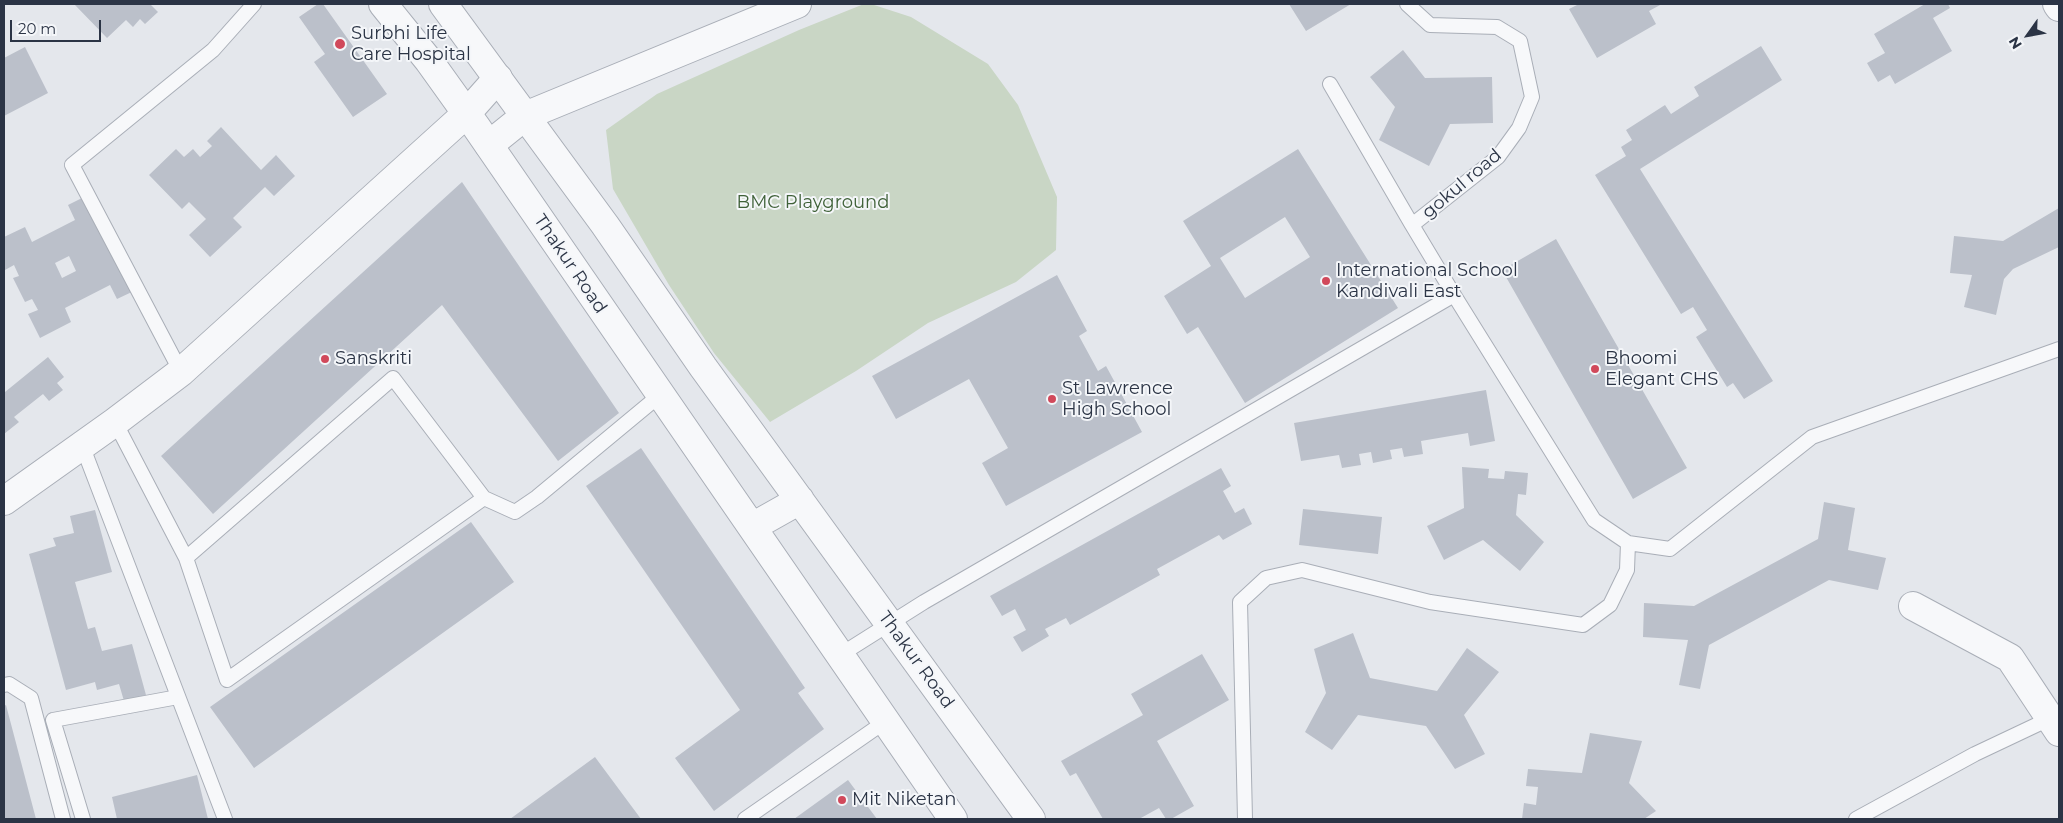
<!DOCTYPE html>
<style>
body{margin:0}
#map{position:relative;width:2063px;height:823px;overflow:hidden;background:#e4e7ec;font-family:Montserrat,sans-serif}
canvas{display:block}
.frame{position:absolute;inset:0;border:5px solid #2b3445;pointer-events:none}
.north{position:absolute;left:2003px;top:10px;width:50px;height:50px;-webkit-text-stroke:4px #f4f6f9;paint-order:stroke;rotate:238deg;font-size:14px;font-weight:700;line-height:20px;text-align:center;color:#2b3445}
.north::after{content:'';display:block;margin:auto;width:18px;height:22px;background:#2b3445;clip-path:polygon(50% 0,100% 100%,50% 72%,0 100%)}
.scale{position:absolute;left:10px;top:20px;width:91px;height:22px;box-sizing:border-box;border:2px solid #2b3445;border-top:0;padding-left:6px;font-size:15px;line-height:18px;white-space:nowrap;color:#2b3445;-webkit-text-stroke:4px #f4f6f9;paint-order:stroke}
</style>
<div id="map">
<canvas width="2063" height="823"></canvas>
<div class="frame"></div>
<div class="north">N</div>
<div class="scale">20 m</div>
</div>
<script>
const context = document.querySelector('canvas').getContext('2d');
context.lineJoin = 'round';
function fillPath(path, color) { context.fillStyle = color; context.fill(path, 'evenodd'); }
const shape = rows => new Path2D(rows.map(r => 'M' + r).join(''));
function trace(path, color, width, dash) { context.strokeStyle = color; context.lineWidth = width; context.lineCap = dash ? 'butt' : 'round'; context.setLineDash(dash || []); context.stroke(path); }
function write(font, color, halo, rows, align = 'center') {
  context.font = font + ' Montserrat,sans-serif'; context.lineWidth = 4; context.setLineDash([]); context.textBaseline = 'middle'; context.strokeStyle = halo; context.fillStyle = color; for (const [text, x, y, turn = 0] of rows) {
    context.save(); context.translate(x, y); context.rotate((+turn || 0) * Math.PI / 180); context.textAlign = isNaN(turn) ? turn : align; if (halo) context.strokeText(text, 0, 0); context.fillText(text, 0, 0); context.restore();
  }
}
fillPath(shape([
 [864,4,871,4,911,17,988,64,1018,105,1057,197,1056,250,1016,282,928,323,856,371,770,422,714,353,669,285,613,189,606,130,657,94,799,30]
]), '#c9d6c5');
fillPath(shape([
 [74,4,150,4,158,12,145,24,140,19,133,27,126,20,107,38],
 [318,4,323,4,387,94,353,117,314,62,325,54,299,17],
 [1289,4,1351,4,1306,31],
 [1579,4,1662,4,1649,11,1656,24,1597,58,1569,9],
 [1925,4,1948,4,1950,8,1933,18,1952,51,1895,84,1890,75,1878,82,1867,63,1885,53,1874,34],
 [1761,46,1782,80,1640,169,1773,381,1744,399,1733,383,1727,387,1696,337,1707,330,1693,307,1681,314,1595,175,1626,156,1621,147,1632,140,1626,130,1665,105,1671,114,1699,96,1694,87],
 [25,47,48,93,4,116,4,58],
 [1403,50,1425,78,1492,77,1493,123,1450,124,1429,166,1379,140,1395,107,1370,77],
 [221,127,261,170,276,155,295,176,274,196,265,187,233,218,242,227,210,257,189,235,206,219,189,202,182,209,149,175,176,149,184,157,193,149,200,157,212,146,207,141],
 [1298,149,1398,308,1245,403,1198,327,1187,334,1164,296,1211,266,1183,221],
 [1285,217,1310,257,1245,298,1220,258],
 [462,182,619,413,558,461,442,305,213,514,161,456],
 [88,195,136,290,117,299,110,285,65,308,71,322,40,338,28,314,38,310,32,299,25,302,13,278,19,276,14,265,5,270,4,268,4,237,25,227,32,242,75,220,68,205],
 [69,256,76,271,62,278,55,263],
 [2059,208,2059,247,2013,269,2004,279,1996,315,1964,307,1972,275,1950,273,1954,236,2003,241],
 [1556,239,1687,468,1633,499,1502,270],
 [1057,275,1087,331,1079,336,1098,371,1106,366,1142,432,1006,506,982,463,1008,448,969,379,896,419,872,376],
 [48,357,64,377,57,383,63,390,49,401,43,394,14,417,19,422,4,434,4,390,5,392],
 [1486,390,1495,441,1470,446,1468,433,1421,441,1423,454,1404,457,1402,448,1390,450,1392,459,1373,463,1371,452,1359,454,1361,465,1342,468,1339,455,1301,461,1294,423],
 [641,448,805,688,798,693,824,729,714,811,675,758,740,710,586,486],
 [1462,467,1489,469,1488,478,1504,479,1505,471,1528,473,1526,495,1518,494,1516,515,1544,542,1520,571,1483,540,1444,560,1427,526,1464,508],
 [1221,468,1231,486,1223,491,1235,513,1244,508,1252,524,1223,540,1219,535,1157,569,1160,575,1070,625,1066,618,1045,629,1049,636,1022,652,1013,637,1026,630,1015,609,1002,616,990,596],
 [1824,502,1855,508,1848,550,1886,558,1878,590,1829,580,1709,645,1700,689,1679,685,1688,640,1643,637,1644,603,1694,606,1818,539],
 [1303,509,1382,517,1378,554,1299,545],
 [95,510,112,572,75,582,88,629,95,627,102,651,132,644,146,695,124,701,119,684,97,690,95,682,66,690,29,554,56,546,53,538,74,533,70,516],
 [471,522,514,582,254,768,210,707],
 [1353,633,1370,678,1437,691,1467,648,1499,672,1464,715,1485,754,1455,769,1426,726,1358,715,1332,750,1305,732,1326,693,1314,649],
 [1202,654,1229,700,1157,741,1194,806,1171,819,1166,819,1159,808,1139,819,1103,819,1076,773,1070,776,1061,761,1143,715,1131,694],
 [6,705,36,819,4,819,4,706],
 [1590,733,1642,741,1629,783,1656,811,1644,819,1522,819,1524,803,1536,805,1538,787,1526,786,1528,769,1582,773],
 [595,757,641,819,510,819],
 [197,775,208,819,117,819,112,797],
 [848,780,877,819,794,819]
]), '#bbc0ca');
const service = shape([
 [1407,4,1430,25,1497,27,1520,41,1532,97,1519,128,1498,157,1412,225,1454,295,1594,520,1628,543,1670,549,1812,437,2059,349],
 [1330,84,1412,225],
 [181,372,72,165,213,50,254,4],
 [115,422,186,558,227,680,484,498],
 [82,445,225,819],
 [186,558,393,378,484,498,515,512,537,497,660,395],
 [840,655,924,602,1454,295],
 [4,685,9,684,31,698,63,819],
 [83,819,53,720,178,697],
 [745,819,886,721],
 [1245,819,1240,602,1266,578,1302,570,1430,602,1583,625,1610,605,1627,570,1628,543],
 [1856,819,1975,754,2049,719]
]);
const minor = shape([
 [2057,4,2059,7],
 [489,145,525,116],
 [4,501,115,422,181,372,466,114,498,78],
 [1913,606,2010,658,2059,732]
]);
const tertiary = shape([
 [383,4,429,61,477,128,953,819],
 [443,4,605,225,703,367,1031,819],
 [525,116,797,4],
 [752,527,800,500]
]);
trace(service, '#a9aeb7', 16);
trace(minor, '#a9aeb7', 30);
trace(tertiary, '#a9aeb7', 30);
trace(service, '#f7f8fa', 14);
trace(minor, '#f7f8fa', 28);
trace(tertiary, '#f7f8fa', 28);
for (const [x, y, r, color] of [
 [340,44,6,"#d1495b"],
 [1326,281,5,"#d1495b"],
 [325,359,5,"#d1495b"],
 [1595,369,5,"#d1495b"],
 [1052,399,5,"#d1495b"],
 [842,800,5,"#d1495b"]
]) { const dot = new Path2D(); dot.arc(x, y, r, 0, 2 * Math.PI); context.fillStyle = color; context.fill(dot); trace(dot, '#f4f6f9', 2); }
write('18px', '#2b3445', '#f4f6f9', [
 ["Surbhi Life",351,34],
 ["Care Hospital",351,55],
 ["International School",1336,271],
 ["Kandivali East",1336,292],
 ["Sanskriti",335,359],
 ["Bhoomi",1605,359],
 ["Elegant CHS",1605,380],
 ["St Lawrence",1062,389],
 ["High School",1062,410],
 ["Mit Niketan",852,800]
], 'left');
write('18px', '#2b3445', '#f4f6f9', [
 ["gokul road",1462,184,-40],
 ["Thakur Road",570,264,56],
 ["Thakur Road",916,660,54]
]);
write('18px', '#3f6138', '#f4f6f9', [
 ["BMC Playground",813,203]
]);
</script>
